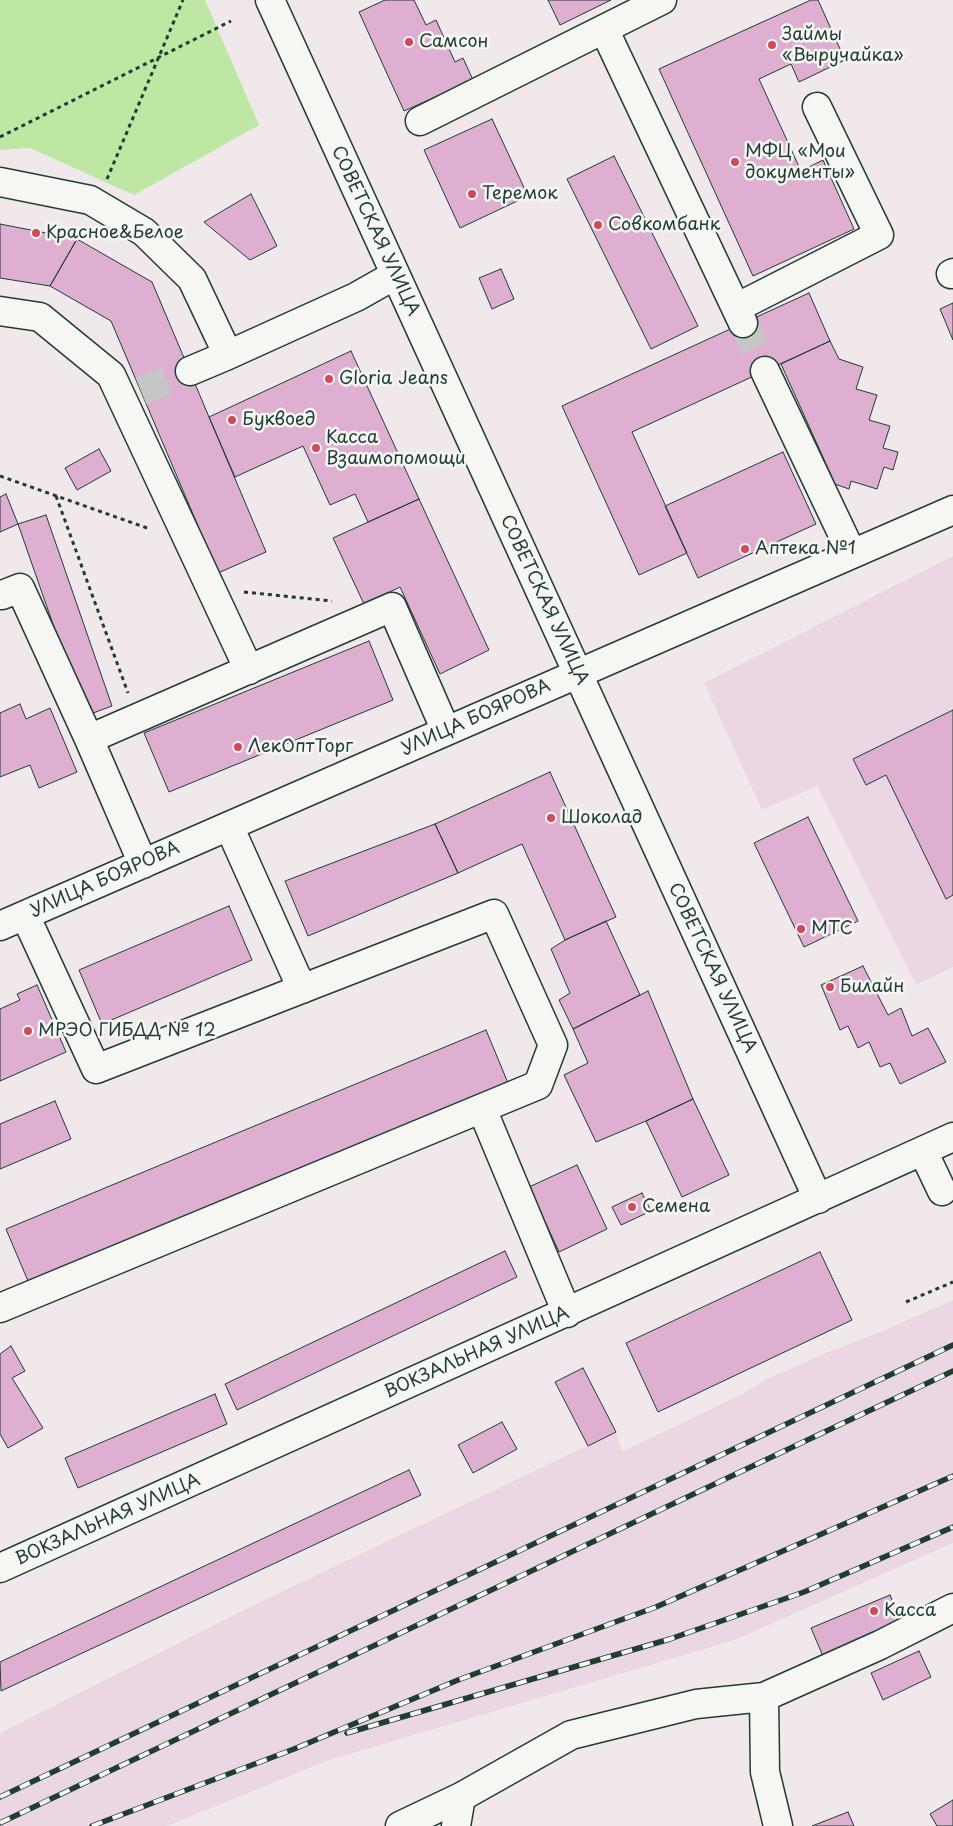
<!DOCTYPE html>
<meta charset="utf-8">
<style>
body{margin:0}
canvas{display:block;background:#f1e8eb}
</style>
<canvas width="953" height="1826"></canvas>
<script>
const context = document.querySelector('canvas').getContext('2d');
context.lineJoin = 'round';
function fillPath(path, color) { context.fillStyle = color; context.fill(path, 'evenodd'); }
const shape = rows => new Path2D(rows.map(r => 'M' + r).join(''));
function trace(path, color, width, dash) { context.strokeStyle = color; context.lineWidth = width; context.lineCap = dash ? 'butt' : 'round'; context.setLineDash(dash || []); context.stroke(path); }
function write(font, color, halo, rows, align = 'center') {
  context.font = font + ' "Playpen Sans",sans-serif'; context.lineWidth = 5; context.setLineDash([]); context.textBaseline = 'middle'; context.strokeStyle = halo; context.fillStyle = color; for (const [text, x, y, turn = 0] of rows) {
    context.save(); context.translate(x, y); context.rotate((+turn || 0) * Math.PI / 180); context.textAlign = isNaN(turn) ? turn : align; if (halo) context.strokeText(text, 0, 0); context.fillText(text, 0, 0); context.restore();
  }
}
fillPath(shape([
 [953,556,953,967,916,985,817,786,762,810,704,683],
 [953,1300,953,1543,735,1640,329,1760,167,1826,0,1826,0,1733,262,1601,616,1432,622,1452,744,1393,767,1379,828,1352,878,1333]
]), '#ebd7e3');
fillPath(shape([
 [0,0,205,0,259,125,134,195,30,148,0,150]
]), '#bde7a3');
const building = shape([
 [385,0,414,0,426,25,436,20,455,62,463,58,473,80,404,111,359,12,385,0],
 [548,0,611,0,560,25,548,0],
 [811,0,818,0,845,60,799,82,791,64,759,79,801,171,823,160,854,229,753,276,659,69,811,0],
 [492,119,528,196,460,228,424,150,492,119],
 [614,156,698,326,651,349,567,179,614,156],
 [251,194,277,246,250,260,204,222,251,194],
 [0,224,77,239,50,286,0,278,0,224],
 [77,239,152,282,266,552,218,573,111,321,50,286,77,239],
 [501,269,514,299,492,309,479,278,501,269],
 [809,293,830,341,632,432,687,553,639,575,562,406,809,293],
 [953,303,953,340,940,309,953,303],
 [830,341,839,359,863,367,856,389,877,395,869,420,890,426,883,448,898,452,893,470,884,467,877,489,851,481,849,489,829,482,831,475,781,364,830,341],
 [351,351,419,499,368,522,355,494,330,505,303,446,235,477,209,417,351,351],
 [99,449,111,471,77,490,65,468,99,449],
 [783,452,816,524,698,578,665,506,783,452],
 [6,494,18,524,0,532,0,497,6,494],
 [419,499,489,650,440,674,400,587,364,604,333,538,419,499],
 [46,515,112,706,85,716,18,524,46,515],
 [369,641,393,700,169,792,144,733,369,641],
 [20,704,26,719,50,708,77,772,39,788,30,765,0,777,0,713,20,704],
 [953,710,953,895,946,899,886,775,866,785,853,759,953,710],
 [550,772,616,917,565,940,522,844,458,873,435,824,550,772],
 [808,817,858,921,804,947,754,843,808,817],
 [435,824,458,873,308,936,285,881,435,824],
 [229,906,252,960,102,1024,79,970,229,906],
 [606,921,640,995,573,1029,559,1000,570,993,551,949,565,940,606,921],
 [863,966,888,1015,901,1008,912,1036,928,1028,946,1062,900,1084,890,1063,880,1067,869,1042,858,1048,848,1026,840,1030,821,985,863,966],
 [37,985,66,1052,0,1081,0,1009,20,1000,17,994,37,985],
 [648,991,693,1099,646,1121,596,1142,564,1075,588,1063,573,1029,648,991],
 [486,1030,508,1083,28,1281,6,1229,486,1030],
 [693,1099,729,1175,682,1197,646,1121,693,1099],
 [55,1101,71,1139,0,1169,0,1124,55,1101],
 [577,1165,607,1229,559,1252,529,1187,577,1165],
 [642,1193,651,1211,621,1225,612,1207,642,1193],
 [505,1251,517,1277,237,1410,225,1384,505,1251],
 [820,1252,852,1320,658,1412,626,1343,820,1252],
 [11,1346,25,1371,12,1378,43,1428,8,1448,0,1434,0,1354,11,1346],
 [583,1368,616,1432,588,1446,555,1382,583,1368],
 [215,1394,227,1424,78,1488,65,1458,215,1394],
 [502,1422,517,1449,473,1473,458,1445,502,1422],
 [409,1470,421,1495,1,1691,0,1662,409,1470],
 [890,1595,905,1629,825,1661,811,1628,890,1595],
 [919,1651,931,1677,883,1700,871,1673,919,1651],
 [953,1800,953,1826,937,1826,930,1814,953,1800],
 [848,1812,854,1826,812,1826,848,1812]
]);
fillPath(building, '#deafd1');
trace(building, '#1f3d34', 1);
trace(shape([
 [743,323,765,371],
 [141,391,190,371]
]), '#c7c6c6', 28, [28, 14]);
const minor = shape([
 [270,0,818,1199],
 [604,29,743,323],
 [420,121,662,0],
 [0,182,90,200,144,232,192,279,228,355,356,297,395,275],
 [951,274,953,273],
 [736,308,879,235,817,107],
 [0,311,40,317,111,375,249,670],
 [190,371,228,355],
 [765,371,852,554],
 [2,595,20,588,89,739],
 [229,826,302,989],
 [143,864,89,739,392,607,446,731],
 [0,926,953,510],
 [482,1109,567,1313],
 [923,1151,942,1191],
 [0,1308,538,1085,553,1045,494,914,96,1069,25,915],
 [0,1568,953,1137],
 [764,1697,765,1772,778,1826],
 [400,1826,461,1797,571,1735,696,1704,764,1697,880,1645,953,1608],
 [456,1826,461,1797]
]);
trace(minor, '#1f3d34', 31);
trace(shape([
 [0,137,231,21],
 [107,179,183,0],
 [0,476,150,529],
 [56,496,128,693],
 [244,592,332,601],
 [906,1302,953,1282]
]), '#1f3d34', 3, [4, 4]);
trace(minor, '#f6f6f2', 28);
const rail = shape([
 [347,1733,670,1639,804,1592,953,1527],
 [0,1797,953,1345],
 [0,1823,953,1371],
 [92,1826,294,1749,458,1680,656,1607,953,1476]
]);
trace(rail, '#1f3d34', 5.5);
trace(rail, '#f6f6f2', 4, [11]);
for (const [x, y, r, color] of [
 [409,42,5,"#d1495b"],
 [772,45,5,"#d1495b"],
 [735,162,5,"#d1495b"],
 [472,194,5,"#d1495b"],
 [598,225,5,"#d1495b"],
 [36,233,5,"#d1495b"],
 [329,379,5,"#d1495b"],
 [232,420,5,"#d1495b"],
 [316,448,5,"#d1495b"],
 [745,549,5,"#d1495b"],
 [238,747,5,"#d1495b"],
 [551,818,5,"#d1495b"],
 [801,929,5,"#d1495b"],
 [830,987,5,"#d1495b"],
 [28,1031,5,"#d1495b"],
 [632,1207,5,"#d1495b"],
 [874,1611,5,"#d1495b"]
]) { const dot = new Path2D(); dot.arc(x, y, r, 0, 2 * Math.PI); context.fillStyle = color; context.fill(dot); trace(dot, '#f6f6f2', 2); }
write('18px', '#1f3d34', '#f6f6f2', [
 ["Займы",782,35],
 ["«Выручайка»",782,56],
 ["Самсон",419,42],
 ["МФЦ «Мои",745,152],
 ["документы»",745,173],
 ["Теремок",482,194],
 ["Совкомбанк",608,225],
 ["Красное&Белое",46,233],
 ["Gloria Jeans",339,379],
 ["Буквоед",242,420],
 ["Касса",326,438],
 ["Взаимопомощи",326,459],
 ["Аптека №1",755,549],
 ["ЛекОптТорг",248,747],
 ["Шоколад",561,818],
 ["МТС",811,929],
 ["Билайн",840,987],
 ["МРЭО ГИБДД № 12",38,1031],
 ["Семена",642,1207],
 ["Касса",884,1611]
], 'left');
write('18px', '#1f3d34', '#f6f6f2', [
 ["СОВЕТСКАЯ УЛИЦА",375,231,65],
 ["СОВЕТСКАЯ УЛИЦА",544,600,65],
 ["УЛИЦА БОЯРОВА",476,718,-24],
 ["УЛИЦА БОЯРОВА",105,880,-24],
 ["СОВЕТСКАЯ УЛИЦА",712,968,65],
 ["ВОКЗАЛЬНАЯ УЛИЦА",477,1353,-24],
 ["ВОКЗАЛЬНАЯ УЛИЦА",108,1520,-24]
]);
</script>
